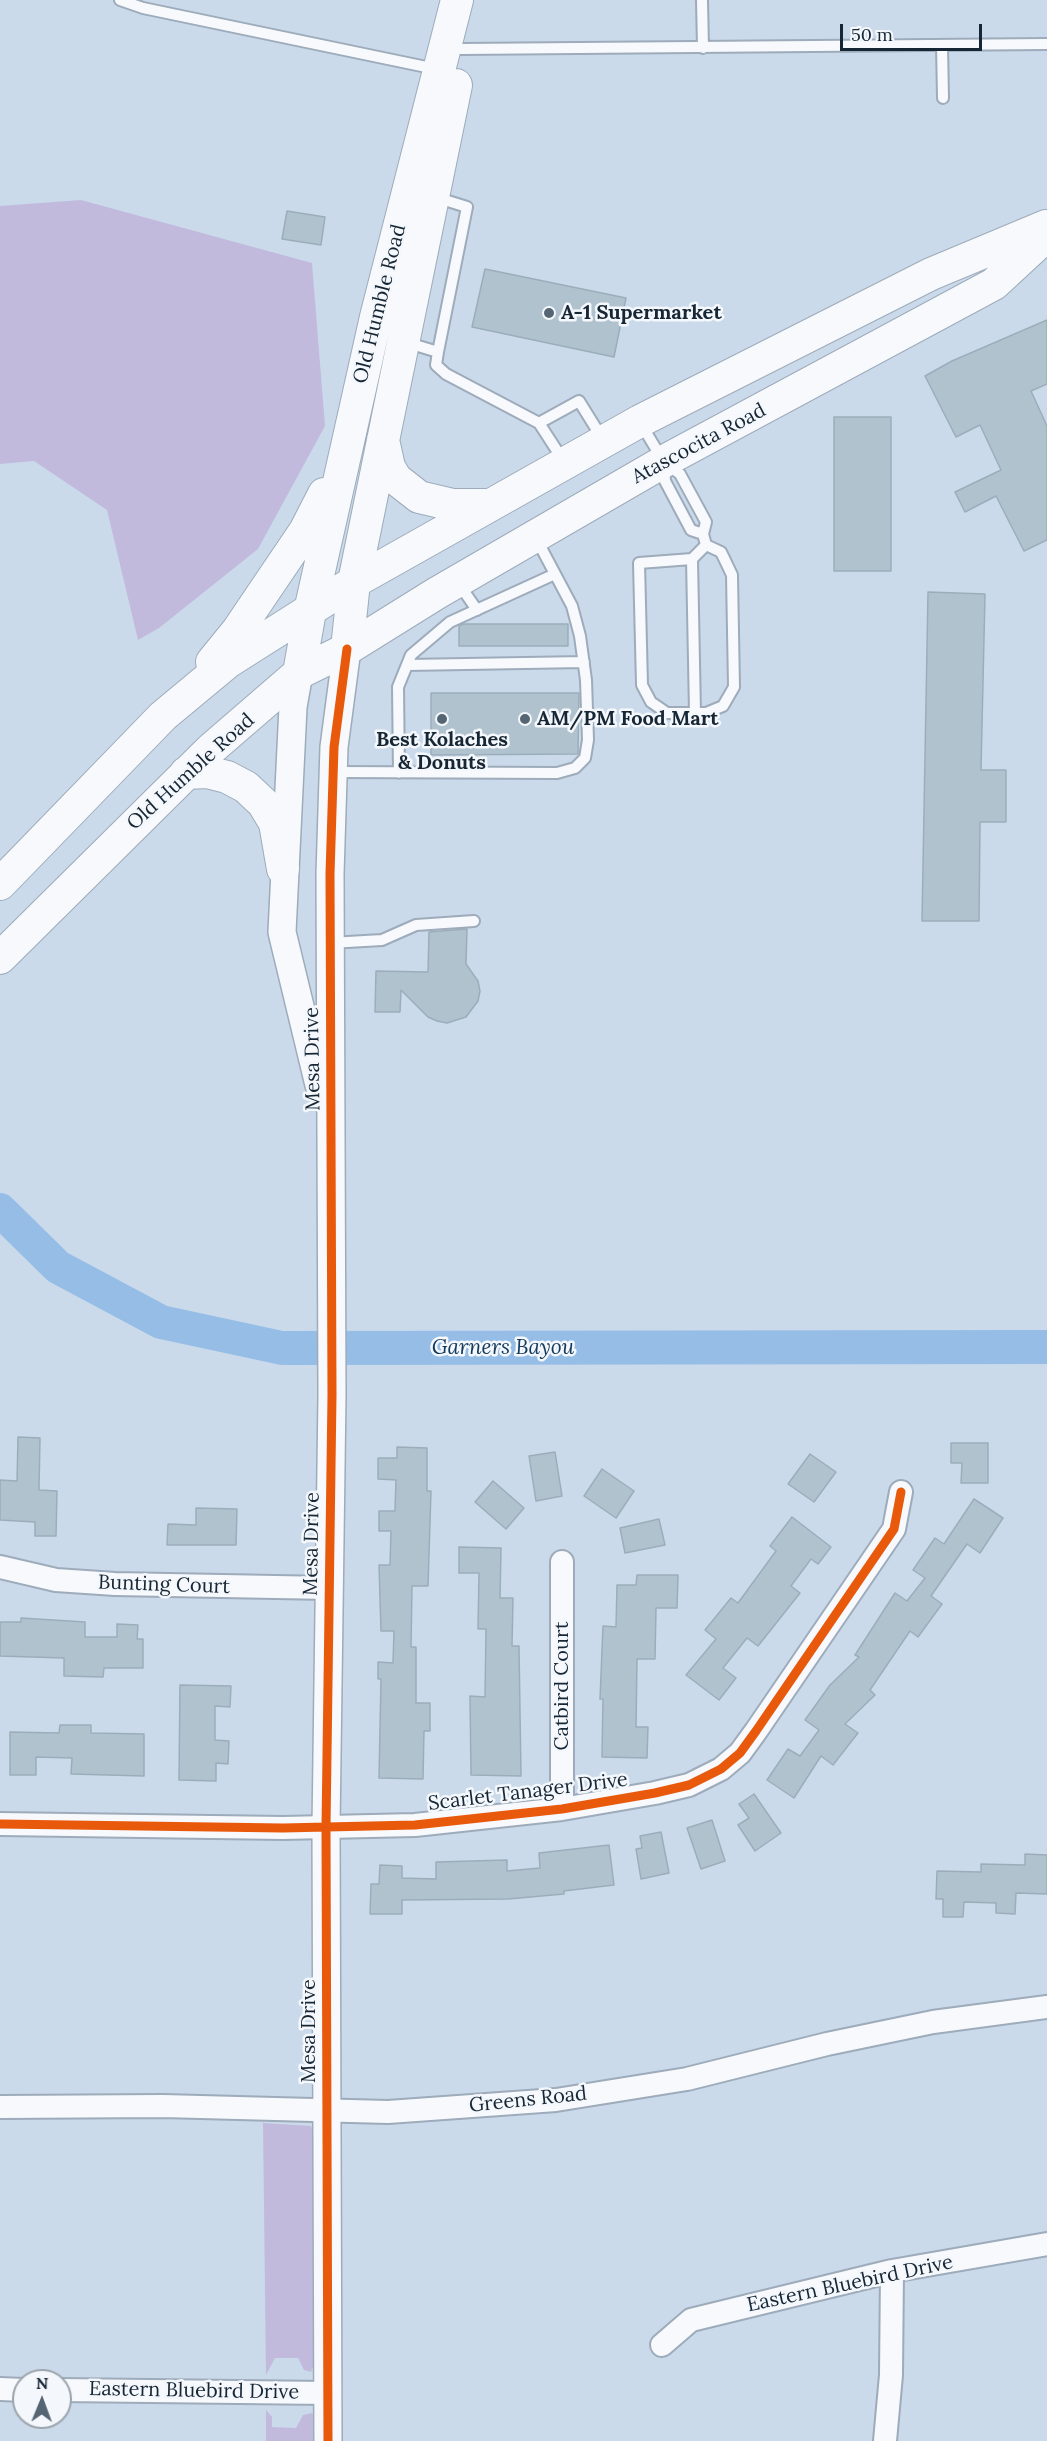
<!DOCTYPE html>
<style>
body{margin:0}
#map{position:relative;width:1047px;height:2441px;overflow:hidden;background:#cadaeb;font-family:Lora,serif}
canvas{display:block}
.north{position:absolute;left:12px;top:2369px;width:60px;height:60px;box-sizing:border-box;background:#f4f8fc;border:2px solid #9ca4ac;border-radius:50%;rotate:1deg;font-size:16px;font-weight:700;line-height:24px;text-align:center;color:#172634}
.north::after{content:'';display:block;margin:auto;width:21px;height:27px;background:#566574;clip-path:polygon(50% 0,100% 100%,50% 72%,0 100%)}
.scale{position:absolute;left:840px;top:24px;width:142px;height:27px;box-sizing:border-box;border:3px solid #172634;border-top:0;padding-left:8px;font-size:18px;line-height:21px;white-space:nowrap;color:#172634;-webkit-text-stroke:4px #f4f8fc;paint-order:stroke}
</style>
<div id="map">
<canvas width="1047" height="2441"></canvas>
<div class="north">N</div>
<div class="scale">50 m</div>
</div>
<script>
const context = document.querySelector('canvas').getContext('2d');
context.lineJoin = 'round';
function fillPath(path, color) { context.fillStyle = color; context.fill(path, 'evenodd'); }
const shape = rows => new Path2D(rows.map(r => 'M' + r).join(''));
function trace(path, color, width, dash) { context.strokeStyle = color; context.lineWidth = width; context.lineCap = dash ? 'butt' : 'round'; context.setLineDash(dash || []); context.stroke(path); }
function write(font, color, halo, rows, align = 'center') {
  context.font = font + ' Lora,serif'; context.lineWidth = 5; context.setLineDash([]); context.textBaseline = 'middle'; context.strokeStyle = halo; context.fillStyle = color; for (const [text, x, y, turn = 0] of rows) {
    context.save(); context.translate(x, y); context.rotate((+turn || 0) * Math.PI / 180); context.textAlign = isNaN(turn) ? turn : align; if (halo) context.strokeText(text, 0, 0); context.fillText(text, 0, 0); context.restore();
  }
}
fillPath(shape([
 [81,200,312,263,325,426,258,549,159,628,138,640,107,510,34,461,0,464,0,206],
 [263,2123,311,2126,320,2145,317,2358,311,2372,304,2370,298,2358,275,2358,266,2375],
 [266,2410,272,2417,272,2427,296,2428,303,2415,312,2413,319,2428,320,2441,266,2441]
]), '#c2badd');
trace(shape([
 [0,1210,58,1267,161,1322,282,1348,1047,1347]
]), '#95bde6', 34);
const building = shape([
 [287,211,325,217,321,245,282,239,287,211],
 [485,269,626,298,614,357,472,327,485,269],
 [1047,320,1047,384,1031,391,1047,426,1047,540,1024,551,996,496,965,512,955,492,1001,470,980,425,956,437,925,376,952,361,1047,320],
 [834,417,891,417,891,571,834,571,834,417],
 [928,592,985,594,981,770,1006,770,1006,822,980,822,979,921,922,921,928,592],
 [463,624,568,624,568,646,459,646,459,626,463,624],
 [431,693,579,693,578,754,431,755,431,693],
 [467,929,466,964,478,981,480,991,478,1001,466,1017,447,1023,437,1021,428,1017,401,990,400,1012,375,1012,376,971,428,972,429,932,467,929],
 [18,1437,40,1438,39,1490,57,1491,56,1536,35,1536,35,1522,0,1520,0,1480,17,1481,18,1437],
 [951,1443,988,1443,988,1483,961,1483,962,1463,951,1463,951,1443],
 [397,1447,427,1448,427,1491,431,1491,428,1586,412,1586,411,1647,416,1647,416,1703,430,1703,430,1731,424,1731,423,1779,379,1778,381,1679,378,1679,378,1662,393,1663,394,1631,381,1631,379,1565,390,1565,391,1531,379,1531,379,1511,395,1511,396,1480,378,1479,378,1458,397,1458,397,1447],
 [555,1452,562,1496,536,1501,529,1456,555,1452],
 [810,1454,836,1472,814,1502,788,1484,810,1454],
 [602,1469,634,1491,616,1518,584,1496,602,1469],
 [493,1481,524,1508,506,1529,475,1502,493,1481],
 [974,1499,1003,1518,980,1553,967,1544,931,1596,942,1604,918,1637,910,1631,870,1690,875,1695,845,1724,858,1733,833,1765,821,1756,794,1798,767,1780,788,1749,800,1756,819,1730,805,1720,830,1685,859,1657,855,1655,895,1593,907,1601,925,1578,913,1570,935,1538,944,1544,974,1499],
 [196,1508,237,1509,236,1545,167,1545,168,1524,196,1525,196,1508],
 [792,1517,831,1547,818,1564,811,1559,791,1586,800,1593,758,1646,747,1638,723,1668,736,1678,719,1700,686,1675,716,1639,705,1630,731,1598,738,1603,776,1551,770,1546,792,1517],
 [659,1519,665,1545,625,1553,620,1528,659,1519],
 [459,1547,501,1548,500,1598,513,1598,512,1646,519,1646,521,1776,471,1775,470,1696,485,1697,486,1629,478,1629,479,1573,459,1573,459,1547],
 [637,1575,678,1575,677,1608,656,1608,655,1659,637,1659,636,1727,648,1727,647,1758,602,1757,603,1699,600,1699,603,1626,616,1627,617,1585,636,1585,637,1575],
 [21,1618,85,1622,85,1637,117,1637,117,1624,138,1625,137,1639,143,1639,143,1668,104,1668,103,1677,64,1676,64,1658,0,1656,0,1622,21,1622,21,1618],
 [180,1685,231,1686,230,1707,215,1706,215,1740,229,1741,228,1764,216,1763,216,1781,179,1780,180,1685],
 [60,1725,91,1725,91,1733,144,1734,144,1776,71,1774,72,1758,36,1757,36,1775,10,1775,10,1732,59,1733,60,1725],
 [754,1794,781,1833,755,1851,738,1825,749,1818,739,1804,754,1794],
 [712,1820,725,1861,701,1869,687,1828,712,1820],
 [661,1832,669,1873,641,1879,636,1849,642,1848,640,1836,661,1832],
 [609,1845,614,1885,564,1891,564,1894,508,1899,402,1900,402,1914,370,1914,371,1884,379,1884,380,1865,402,1866,402,1878,436,1879,436,1862,507,1860,507,1871,540,1868,539,1853,609,1845],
 [1025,1854,1047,1855,1047,1894,1016,1893,1015,1914,996,1913,996,1903,964,1902,963,1917,943,1917,943,1899,936,1899,937,1871,981,1872,981,1864,1025,1865,1025,1854]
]);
fillPath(building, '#b1c2cf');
trace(building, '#9cadba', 1.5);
const service = shape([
 [120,0,143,8,436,69],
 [702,0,703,48],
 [942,45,943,98],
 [461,49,1047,44],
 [405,342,438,352,467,207,435,197],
 [438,352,436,365,446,374,539,423,563,460],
 [539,423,579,401,602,438],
 [641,424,664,462,680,474,706,522,703,534,691,530,665,481,664,465],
 [703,534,706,545,692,559,639,563,642,685,651,702,667,713,706,713,723,706,734,687,732,575,721,552,706,545],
 [692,559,695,713],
 [459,584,477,610],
 [407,665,584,662],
 [334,772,557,773,575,768,585,758,588,740,586,680,580,636,572,606,537,540],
 [399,773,398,687,411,655,450,622,555,574],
 [330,943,382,940,416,925,474,921]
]);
const minor = shape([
 [0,1567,56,1580,115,1584,329,1588],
 [562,1809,562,1562],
 [0,1824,283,1828,415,1825,562,1809,655,1793,689,1785,721,1769,740,1753,756,1731,894,1529,901,1492],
 [0,2107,163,2106,388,2112,556,2100,687,2079,827,2044,933,2022,1047,2007],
 [662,2345,691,2320,892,2271,1047,2244],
 [0,2389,24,2390],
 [60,2390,328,2393],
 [885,2441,891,2375,892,2271]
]);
const tertiary = shape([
 [299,673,293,707,282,932,319,1085],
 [328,2441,326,1827,332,1395,330,874,334,747,347,649]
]);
const secondary = shape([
 [383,440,389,467,396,479,419,497,453,505,490,505],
 [347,649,354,582,456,85],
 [212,662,238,630,305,531,324,494],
 [299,673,310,611,376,317,457,0],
 [186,773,207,772,227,777,246,787,263,803,275,823,283,869],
 [0,884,163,716,228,662,354,582,640,421,931,274,1046,226],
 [0,958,211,749,299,673,347,649,437,593,670,458,994,284,1047,235]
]);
trace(service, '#9dabba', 14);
trace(minor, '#9dabba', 26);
trace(tertiary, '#9dabba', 30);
trace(secondary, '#9dabba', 34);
trace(service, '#f7f9fc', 10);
trace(minor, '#f7f9fc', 22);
trace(tertiary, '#f7f9fc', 27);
trace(secondary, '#f7f9fc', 32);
trace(shape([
 [0,1824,283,1828,415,1825,562,1809,655,1793,689,1785,721,1769,740,1753,756,1731,894,1529,901,1492],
 [328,2441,326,1827,332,1395,330,874,334,747,347,649]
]), '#e8590c', 9);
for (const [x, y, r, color] of [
 [549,313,6,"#566574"],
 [442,719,6,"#566574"],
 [525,719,6,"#566574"]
]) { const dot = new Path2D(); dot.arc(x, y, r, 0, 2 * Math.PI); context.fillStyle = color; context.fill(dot); trace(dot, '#f4f8fc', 2); }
write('20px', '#172634', '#f4f8fc', [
 ["Old Humble Road",380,304,-76],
 ["Atascocita Road",699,444,-28],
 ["Old Humble Road",191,772,-42],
 ["Mesa Drive",313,1059,-91],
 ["Mesa Drive",312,1544,-89],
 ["Bunting Court",164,1585,2],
 ["Catbird Court",562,1686,-90],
 ["Scarlet Tanager Drive",528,1792,-7],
 ["Mesa Drive",309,2031,-90],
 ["Greens Road",528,2100,-6],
 ["Eastern Bluebird Drive",850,2284,-12],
 ["Eastern Bluebird Drive",194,2391,1]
]);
write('bold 20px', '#172634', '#f4f8fc', [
 ["A-1 Supermarket",561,313],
 ["AM/PM Food Mart",537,719],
 ["Best Kolaches",442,740,"center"],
 ["& Donuts",442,763,"center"]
], 'left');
write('italic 21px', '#143a5c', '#f4f8fc', [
 ["Garners Bayou",503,1348]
]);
</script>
